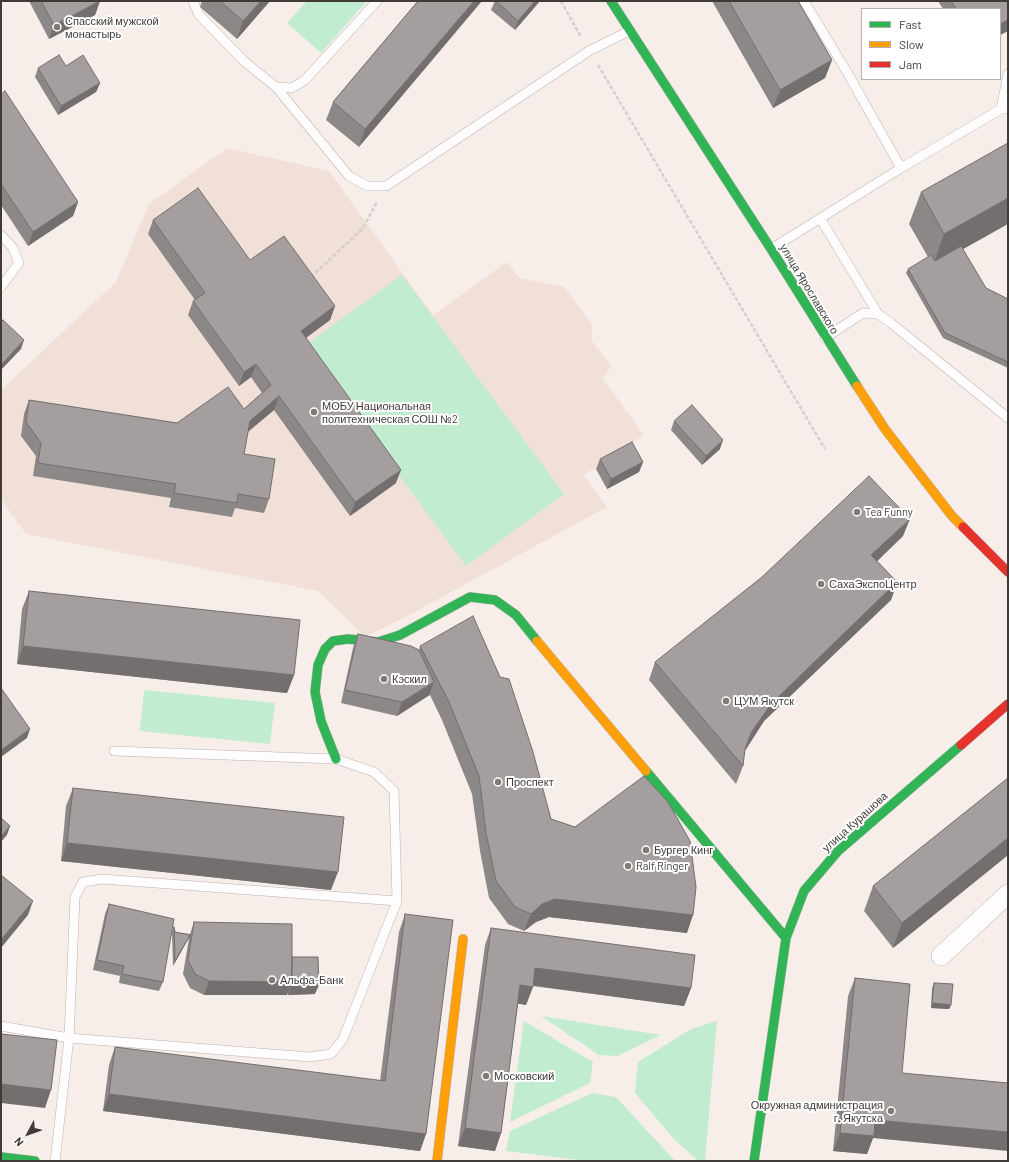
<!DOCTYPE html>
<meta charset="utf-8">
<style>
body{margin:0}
#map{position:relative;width:1009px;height:1162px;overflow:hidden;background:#f7eeea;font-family:Barlow,sans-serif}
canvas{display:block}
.frame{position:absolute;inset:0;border:2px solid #413b37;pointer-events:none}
.legend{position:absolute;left:861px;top:8px;width:140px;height:72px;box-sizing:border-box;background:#fff;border:1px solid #b3b1af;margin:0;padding:5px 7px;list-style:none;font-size:12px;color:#413b37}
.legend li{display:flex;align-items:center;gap:8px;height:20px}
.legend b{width:20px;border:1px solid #b3b1af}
.north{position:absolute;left:8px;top:1114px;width:40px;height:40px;-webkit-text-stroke:3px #fff;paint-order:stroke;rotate:229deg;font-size:11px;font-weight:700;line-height:16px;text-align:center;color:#413b37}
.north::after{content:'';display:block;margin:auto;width:14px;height:18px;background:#413b37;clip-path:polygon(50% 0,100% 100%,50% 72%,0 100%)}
</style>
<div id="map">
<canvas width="1009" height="1162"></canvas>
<div class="frame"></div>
<ul class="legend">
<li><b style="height:5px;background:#30b455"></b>Fast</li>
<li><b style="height:5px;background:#ff9f0a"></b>Slow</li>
<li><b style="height:5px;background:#e5322d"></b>Jam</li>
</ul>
<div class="north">N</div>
</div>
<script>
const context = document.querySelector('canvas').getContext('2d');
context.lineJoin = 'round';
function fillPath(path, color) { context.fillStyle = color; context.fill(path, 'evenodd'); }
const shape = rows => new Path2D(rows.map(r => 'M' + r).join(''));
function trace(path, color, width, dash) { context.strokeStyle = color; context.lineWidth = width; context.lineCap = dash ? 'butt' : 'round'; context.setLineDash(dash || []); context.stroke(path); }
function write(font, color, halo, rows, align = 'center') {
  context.font = font + ' Barlow,sans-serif'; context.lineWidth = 4; context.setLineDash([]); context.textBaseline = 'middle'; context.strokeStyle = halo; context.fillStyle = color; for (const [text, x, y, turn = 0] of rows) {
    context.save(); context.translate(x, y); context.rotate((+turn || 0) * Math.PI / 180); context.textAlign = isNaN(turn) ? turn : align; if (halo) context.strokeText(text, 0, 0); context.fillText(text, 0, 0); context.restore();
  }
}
fillPath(shape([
 [227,148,329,171,433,315,507,262,519,278,564,287,592,324,592,341,611,366,603,379,644,435,584,475,607,507,411,614,365,637,318,591,26,534,1,499,1,390,116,282,149,204]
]), '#f1e0d7');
fillPath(shape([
 [307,1,367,1,321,53,287,23],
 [402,275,564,494,466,566,304,346],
 [144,690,275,703,270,744,140,731],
 [541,1016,661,1035,617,1056,599,1055],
 [524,1021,593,1062,590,1083,510,1122],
 [717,1021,705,1161,698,1161,673,1138,635,1093,638,1062,691,1029],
 [592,1093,616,1097,675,1161,587,1161,506,1151,510,1131]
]), '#c1ecd0');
const lane = shape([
 [193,1,199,15,245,62,276,87,292,88,305,80,377,1],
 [804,1,847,72,901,168],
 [276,87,349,176,367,186,386,186,589,51,629,31],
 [1001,109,1008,74],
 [820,218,878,314],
 [1,235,13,248,19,263,1,287],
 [771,249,901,168,1001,109,1008,109],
 [825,338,863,313,878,314,891,323,1008,418],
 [1,1026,69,1038,310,1057,331,1054,343,1039,397,901],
 [55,1161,69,1038,75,897,83,882,102,879,397,901,394,791,374,772,336,759,114,751]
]);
const street = shape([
 [941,956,1008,894]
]);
const fast = shape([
 [611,1,771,249,857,386],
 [336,759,321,721,315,692,318,665,325,649,333,641,348,639,378,642,400,635,470,597,495,600,516,615,537,641],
 [646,771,786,938],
 [1,1157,35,1161],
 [754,1161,786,938,804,891,838,851,961,745]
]);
const slow = shape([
 [857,386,885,429,952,516,963,527],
 [537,641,646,771],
 [437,1161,463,939]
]);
const jam = shape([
 [963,527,1008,572],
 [961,745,1008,704]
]);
trace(lane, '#bab3b0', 10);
trace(street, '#bab3b0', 20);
trace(fast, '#bab3b0', 10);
trace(slow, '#bab3b0', 10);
trace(jam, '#bab3b0', 10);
trace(shape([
 [561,1,581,37],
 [598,65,825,449],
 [311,277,363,228,377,202]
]), '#d4d0ce', 2.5, [4, 2]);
trace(lane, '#fefcfc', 9);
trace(street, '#fefcfc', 19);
trace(fast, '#30b455', 9);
trace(slow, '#ff9f0a', 9);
trace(jam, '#e5322d', 9);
fillPath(shape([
 [29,1,100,1,95,15,49,39],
 [202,1,270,1,237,39,200,7],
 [418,1,359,147,326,120,333,102],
 [495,1,540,1,515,30,491,10],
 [712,1,798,1,832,60,825,78,773,108],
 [938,1,1008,1,1008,31,1000,35,1000,9,943,9],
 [66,66,100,83,96,92,58,115,35,77,38,68],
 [1,94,78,202,73,216,28,246,1,205],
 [921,192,963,249,986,288,1008,299,1008,368,943,338,906,273,908,269,928,257,909,224],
 [153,220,250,260,335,306,330,320,306,338,396,483,350,516,274,410,248,432,244,454,269,499,264,513,235,508,232,517,169,507,171,498,33,476,36,456,21,436,24,414,29,400,177,423,244,409,262,393,251,377,239,386,188,315,193,301,195,300,148,234],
 [674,421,720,449,702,465,671,430],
 [600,459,643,462,639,472,607,489,596,469],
 [903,536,877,561,897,582,891,600,764,721,745,750,743,766,736,784,649,680,655,662],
 [29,591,294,675,287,693,17,664,22,609],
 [358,634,419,650,420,646,551,819,687,933,549,917,536,922,524,931,508,924,489,898,480,851,472,794,442,720,430,695,397,716,341,703,353,648],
 [1008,778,1008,855,893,948,864,911,873,886],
 [73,788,331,890,61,861,66,806],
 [109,904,163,982,159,991,119,983,120,976,93,970,105,914],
 [405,914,426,1134,420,1151,103,1111,109,1065,115,1047,380,1081,399,932],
 [194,922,292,957,315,994,288,995,288,992,287,995,204,995,190,988,183,974,189,938,173,966,172,932,174,927,175,932,190,934],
 [491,928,691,988,684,1006,533,986,526,1005,518,1003,501,1133,495,1151,458,1146,485,945],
 [855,978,873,1138,867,1154,833,1151,848,996],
 [934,983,951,1005,949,1009,931,1008,932,988]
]), '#8d8888');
fillPath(shape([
 [100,1,95,15,49,39,54,25],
 [261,1,270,1,237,39,243,21],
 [474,1,482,1,359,147,365,129],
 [535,1,540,1,515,30,518,21],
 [1008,20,1008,31,1000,35,1000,24],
 [832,60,825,78,773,108,780,90],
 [100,83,96,92,58,115,61,106],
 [1008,198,1008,224,933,266,944,234],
 [78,202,73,216,28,246,33,232],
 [335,306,330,320,296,345,301,331],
 [24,340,21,349,1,370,1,365],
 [256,364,251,377,239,386,244,372],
 [279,396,274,410,245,434,250,421],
 [723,440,720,449,702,465,706,456],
 [643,462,639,472,607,489,611,479],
 [401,470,396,483,350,516,355,502],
 [910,519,903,536,865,573,871,555],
 [897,582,891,600,764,721,745,751,751,733,771,704],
 [23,646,294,675,287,693,17,664],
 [434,682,429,695,397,716,402,702],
 [30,729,27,738,1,757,1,750],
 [10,826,7,835,1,842,1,836],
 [1008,838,1008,855,893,948,902,923],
 [67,843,338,872,331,890,61,861],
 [555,899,693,915,687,933,549,917,536,922,524,931,531,914,542,904],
 [33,901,28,915,1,948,1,940],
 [190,935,188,939,173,966,175,961],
 [535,968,691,988,684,1006,529,985],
 [209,981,292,982,287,995,204,995],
 [319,985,315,994,288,995,291,986],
 [520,985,533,987,526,1005,514,1003],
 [932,1003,951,1005,949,1009,931,1008],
 [1,1084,51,1090,45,1108,1,1103],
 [109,1094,426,1134,420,1151,103,1111],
 [875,1120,1008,1132,1008,1151,873,1138,867,1154,833,1151,840,1133],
 [465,1128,501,1133,495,1151,458,1146]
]), '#736f6f');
const building = shape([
 [41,1,100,1,54,25,41,1],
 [220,1,261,1,243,21,220,1],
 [418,1,474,1,365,129,333,102,418,1],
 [496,1,535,1,518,21,496,1],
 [729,1,798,1,832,60,780,90,729,1],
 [951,1,1008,1,1008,20,1000,24,1000,9,956,9,951,1],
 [59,55,66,66,83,55,100,83,61,106,38,68,59,55],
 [5,91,78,202,33,232,1,184,1,94,5,91],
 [1008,143,1008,198,944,234,921,192,1008,143],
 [198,188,250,260,284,236,335,306,301,331,401,470,355,502,279,396,250,421,244,454,275,459,269,499,238,494,237,503,174,493,176,484,38,463,41,443,26,422,29,400,177,423,228,387,244,409,271,385,256,364,244,372,193,301,205,293,153,220,198,188],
 [961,246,986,288,1008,299,1008,362,945,333,908,269,931,255,935,261,961,246],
 [3,320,24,340,1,365,1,322,3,320],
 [692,405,723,440,706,456,674,421,692,405],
 [632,442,643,462,611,479,600,459,632,442],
 [869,476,910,519,871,555,897,582,771,704,751,733,745,749,743,766,655,662,762,577,869,476],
 [29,591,300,620,294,675,23,646,29,591],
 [473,616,500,677,509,679,533,752,551,819,575,827,644,776,668,802,690,841,696,887,693,915,555,899,542,904,531,914,515,907,496,881,486,833,479,776,449,702,420,646,473,616],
 [358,634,411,646,419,650,434,682,402,702,345,690,358,634],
 [1,688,30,729,1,750,1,688],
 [1008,778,1008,838,902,923,873,886,1008,778],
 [73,788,344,817,338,872,67,843,73,788],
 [1,818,10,826,1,836,1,818],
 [1,875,33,901,1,940,1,875],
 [109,904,174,919,163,982,122,974,124,966,97,960,109,904],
 [405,914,453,920,426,1134,109,1094,115,1047,385,1081,405,914],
 [194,922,292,924,292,982,209,981,195,974,188,960,194,922],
 [174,927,175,932,190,935,175,961,174,927],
 [491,928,695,955,691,988,535,968,533,987,520,985,501,1133,465,1128,491,928],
 [292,957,318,957,319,985,291,986,292,957],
 [855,978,910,984,902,1073,1008,1083,1008,1132,875,1120,874,1136,840,1133,855,978],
 [934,983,953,984,951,1005,932,1003,934,983],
 [1,1034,57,1040,51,1090,1,1084,1,1034]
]);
fillPath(building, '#a49e9e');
trace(building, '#736f6f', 1);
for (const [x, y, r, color] of [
 [57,27,4,"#817a76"],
 [314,412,4,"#817a76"],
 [857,512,4,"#817a76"],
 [821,584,4,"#817a76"],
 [384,679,4,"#817a76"],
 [726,701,4,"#817a76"],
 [498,782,4,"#817a76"],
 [646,850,4,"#817a76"],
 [628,866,4,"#817a76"],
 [272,980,4,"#817a76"],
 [486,1076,4,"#817a76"],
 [891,1111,4,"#817a76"]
]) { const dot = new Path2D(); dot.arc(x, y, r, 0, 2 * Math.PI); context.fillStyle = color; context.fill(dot); trace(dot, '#fff', 1.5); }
write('11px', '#413b37', '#fff', [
 ["Спасский мужской",65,21],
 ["монастырь",65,34],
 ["МОБУ Национальная",322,406],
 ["политехническая СОШ №2",322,419],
 ["Tea Funny",865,512],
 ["СахаЭкспоЦентр",829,584],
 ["Кэскил",392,679],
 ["ЦУМ Якутск",734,701],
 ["Проспект",506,782],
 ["Бургер Кинг",654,850],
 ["Ralf Ringer",636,866],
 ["Альфа-Банк",280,980],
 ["Московский",494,1076],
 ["Окружная администрация",883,1105,"right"],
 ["г. Якутска",883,1118,"right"]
], 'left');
write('11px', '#413b37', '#fff', [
 ["улица Ярославского",809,289,59],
 ["улица Курашова",855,822,-42]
]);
</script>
